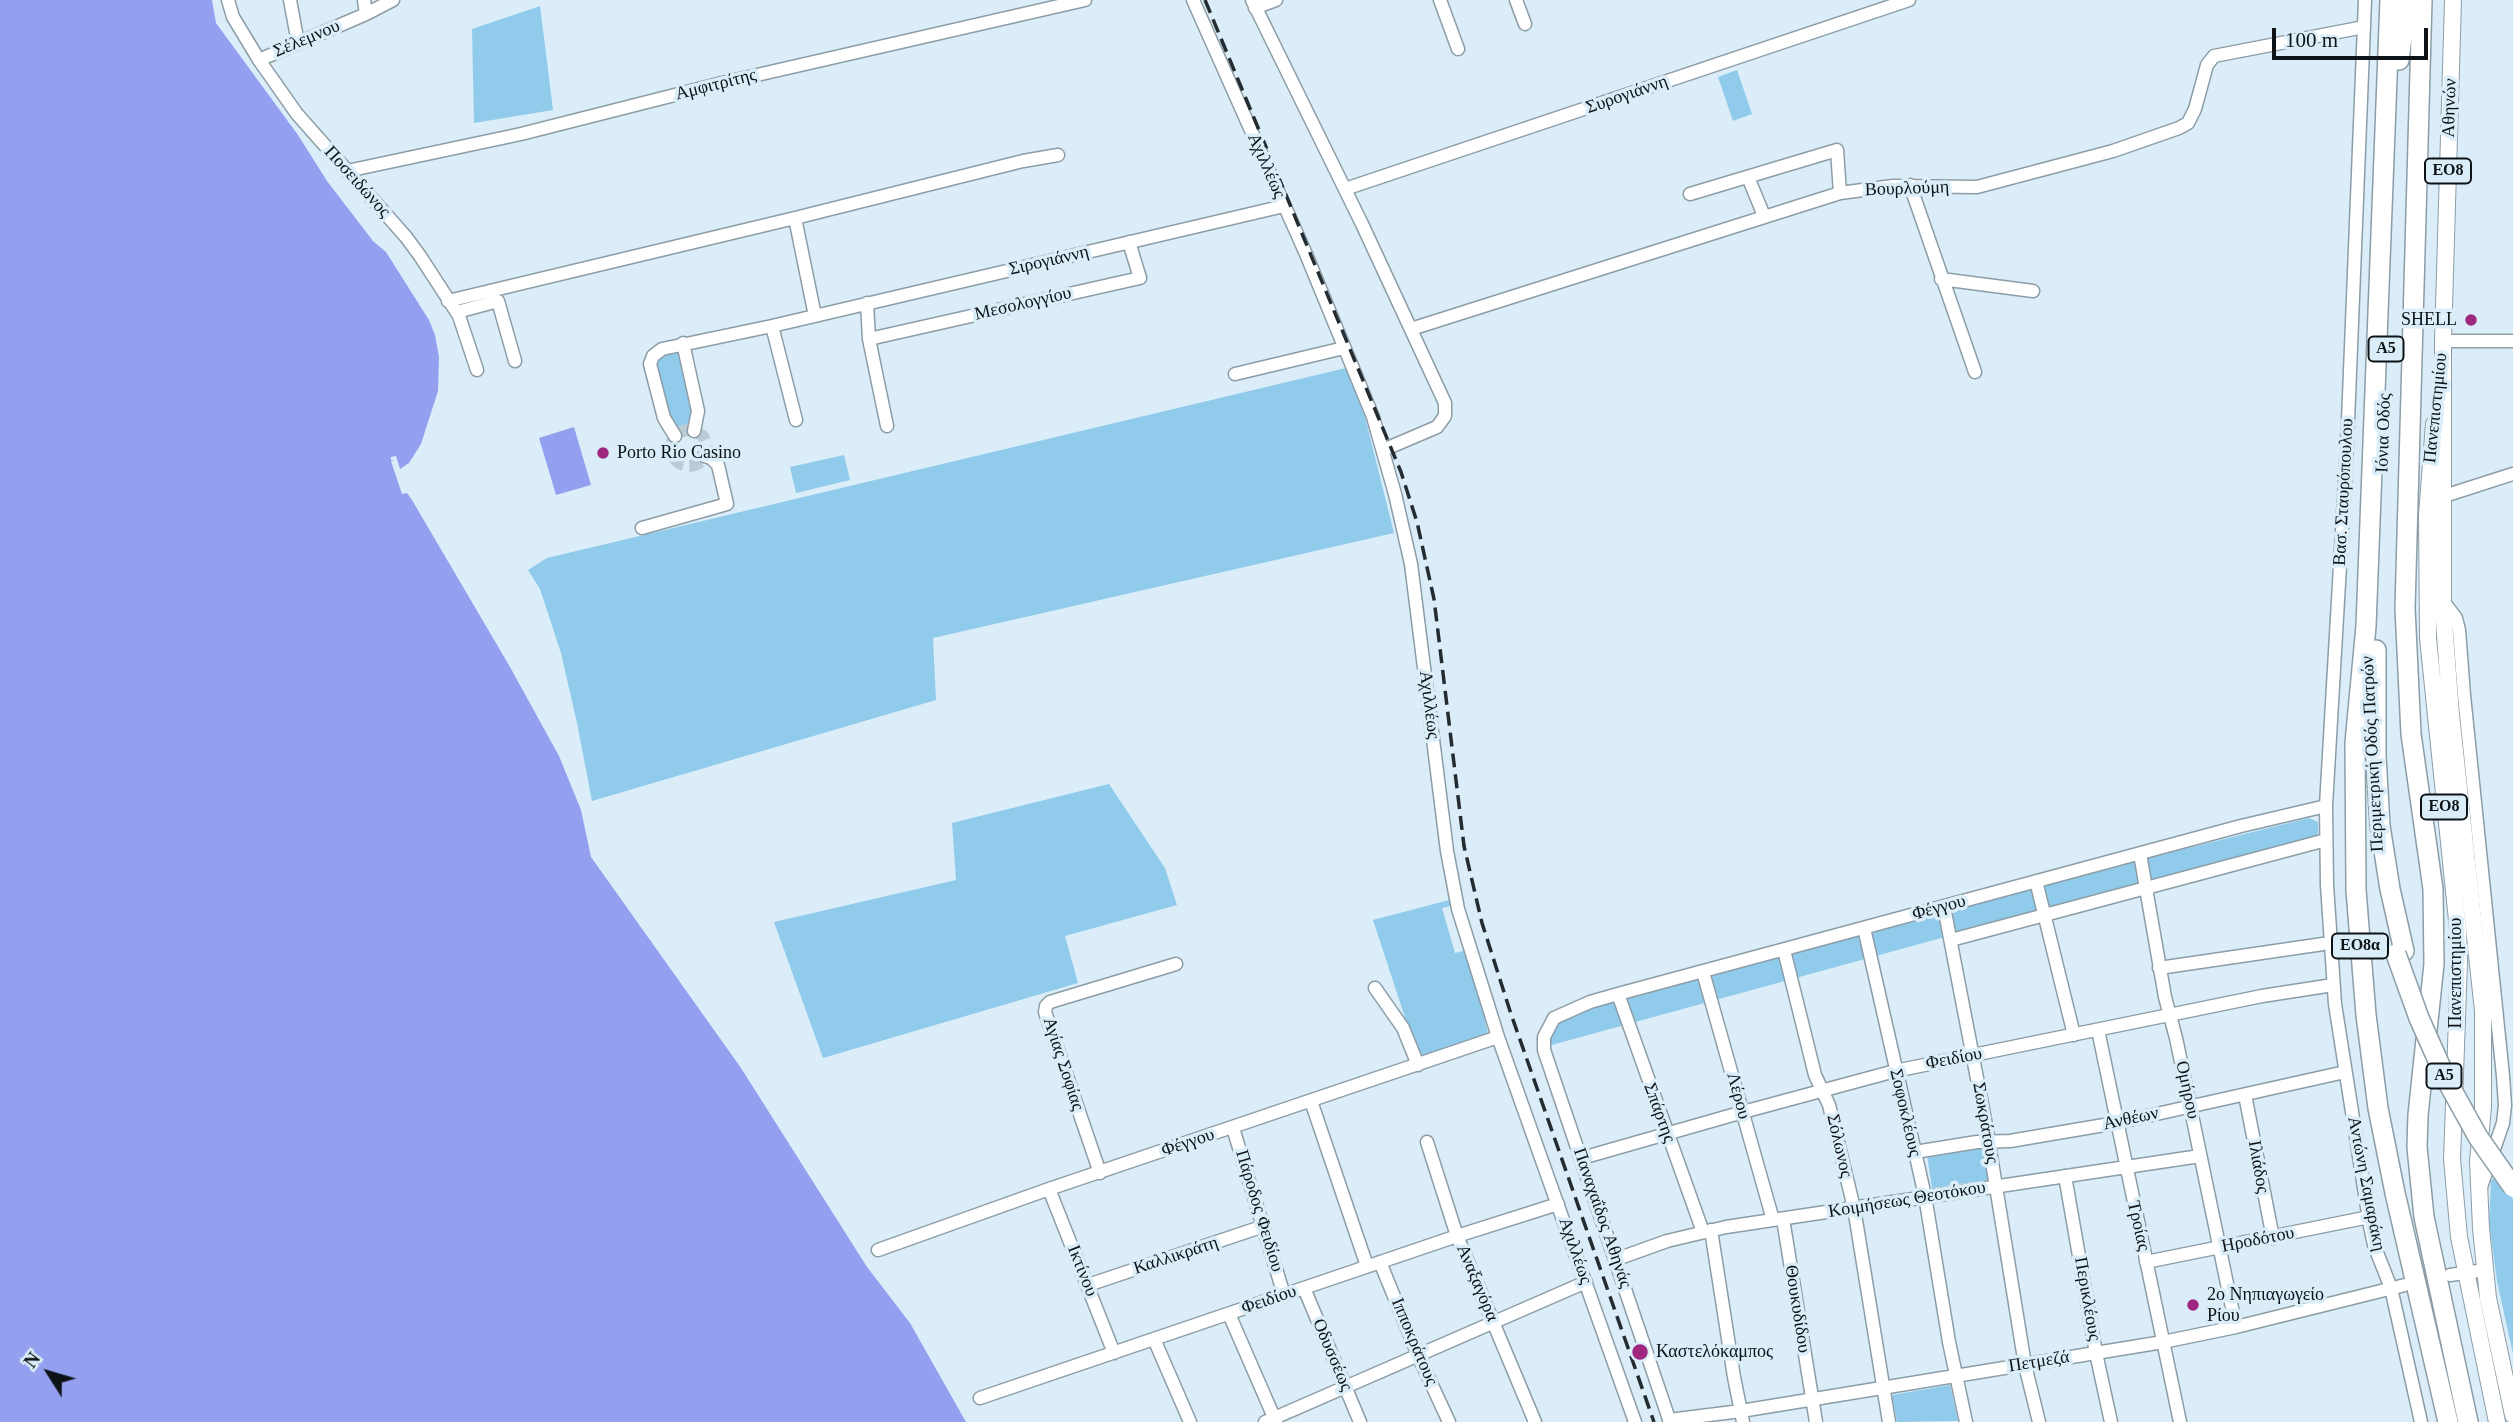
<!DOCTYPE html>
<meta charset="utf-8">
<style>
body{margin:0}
#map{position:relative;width:2513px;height:1422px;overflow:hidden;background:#daedf8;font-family:"Times New Roman",serif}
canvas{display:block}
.north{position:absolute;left:14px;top:1338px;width:70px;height:70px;-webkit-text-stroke:5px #daedf8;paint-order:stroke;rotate:307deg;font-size:19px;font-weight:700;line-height:28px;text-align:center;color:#0d1317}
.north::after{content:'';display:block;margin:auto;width:24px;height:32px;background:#0d1317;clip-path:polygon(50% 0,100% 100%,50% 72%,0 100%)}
.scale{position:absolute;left:2272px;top:28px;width:156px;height:32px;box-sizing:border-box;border:4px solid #0d1317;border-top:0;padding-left:9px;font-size:21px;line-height:24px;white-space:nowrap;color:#0d1317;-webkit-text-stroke:5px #daedf8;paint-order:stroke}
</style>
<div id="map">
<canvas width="2513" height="1422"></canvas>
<div class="north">N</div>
<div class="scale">100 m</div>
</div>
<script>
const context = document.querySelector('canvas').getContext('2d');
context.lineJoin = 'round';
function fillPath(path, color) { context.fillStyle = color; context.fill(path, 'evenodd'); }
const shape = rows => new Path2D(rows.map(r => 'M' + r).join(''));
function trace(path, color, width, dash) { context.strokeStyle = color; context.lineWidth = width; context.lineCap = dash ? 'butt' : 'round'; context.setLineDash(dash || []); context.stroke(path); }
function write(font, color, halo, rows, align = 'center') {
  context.font = font + ' "Times New Roman",serif'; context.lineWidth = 7; context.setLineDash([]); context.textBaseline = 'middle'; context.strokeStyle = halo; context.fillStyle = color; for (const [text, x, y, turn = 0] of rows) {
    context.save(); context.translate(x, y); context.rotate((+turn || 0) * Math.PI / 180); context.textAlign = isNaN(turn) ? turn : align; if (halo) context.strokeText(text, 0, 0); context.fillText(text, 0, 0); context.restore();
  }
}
fillPath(shape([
 [540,6,553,110,474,123,472,29],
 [1737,70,1752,114,1733,121,1718,77],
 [683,343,694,431,682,431,675,436,653,356],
 [1346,368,1365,417,1394,533,933,638,936,700,592,801,577,723,561,653,540,589,528,570,547,558],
 [844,455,850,480,796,493,790,467],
 [1109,784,1165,868,1177,905,1065,936,1078,983,823,1058,774,922,956,880,952,823],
 [2309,818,2318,822,2318,839,2152,883,2148,858],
 [2136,861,2140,887,2048,910,2042,885],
 [2033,887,2040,913,1954,936,1949,911],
 [1453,899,1454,905,1442,908,1455,953,1468,950,1488,1033,1418,1057,1373,920],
 [1940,913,1945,937,1548,1046,1553,1024,1590,1007],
 [1983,1145,1988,1180,1932,1188,1927,1155],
 [2496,1176,2513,1199,2513,1354,2497,1281,2489,1222,2491,1181],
 [1950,1385,1958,1421,1897,1422,1892,1395]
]), '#90cbec');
fillPath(shape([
 [0,0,212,0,216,23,298,135,327,181,373,241,386,252,429,320,435,335,439,357,438,391,421,444,409,463,400,469,396,456,391,457,391,460,395,460,391,461,402,494,407,493,412,500,510,667,559,756,581,810,591,857,741,1068,867,1267,910,1323,966,1422,0,1422],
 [574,427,591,485,556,495,539,438]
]), '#93a0f0');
trace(shape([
 '671 448a18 18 0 1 1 36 0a18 18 0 1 1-36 0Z'
]), '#bbccd6', 12, [12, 6]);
const minor = shape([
 [228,0,233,17,259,60,297,114,406,237,420,256,459,316,477,370],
 [290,0,298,43],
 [364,0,366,14],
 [1193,0,1306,254,1373,417,1395,494,1411,564,1447,851,1458,909,1498,1037,1635,1422],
 [1252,0,1362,224,1445,403,1445,416,1437,427,1383,450],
 [1440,0,1458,49],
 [1516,0,1525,24],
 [2365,0,2347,446,2326,806,2327,885,2335,1004,2370,1226,2374,1245,2391,1288,2421,1422],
 [1255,8,1276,0],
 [259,60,366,14,393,0],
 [347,171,521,134,722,83,1085,0],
 [1748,177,1764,216],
 [1910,185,1975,372],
 [1345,189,1909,0],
 [1690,194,1837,150,1840,193],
 [795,218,1023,161,1058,155],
 [1941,279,2033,291],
 [448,301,795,218,815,316],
 [867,303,869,339,887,426],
 [457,312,498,301,515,361],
 [772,326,796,420],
 [1411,329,1840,193,1893,186,1977,187,2113,151,2179,128,2188,123,2195,109,2207,65,2214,56,2364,27],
 [869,339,1140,278,1129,242],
 [2443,341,2513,341],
 [683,343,698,411,694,431],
 [1235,374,1344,348],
 [675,436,664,418,650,364,653,356,662,349,772,326,1284,206],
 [2438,498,2513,474],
 [642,528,727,504,718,465,711,458,704,456],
 [2443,601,2456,618,2459,630,2464,695,2503,1076,2505,1105,2503,1123,2480,1190],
 [2140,854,2165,997,2176,1038,2236,1327],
 [2036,881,2074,1035],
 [1944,907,1986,1125,2025,1365,2039,1422],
 [1864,928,1925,1196,1949,1342,1966,1422],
 [1951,940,2326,840],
 [1784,950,1815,1075,1829,1105,1854,1208,1889,1422],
 [2159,968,2323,944],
 [1703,972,1773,1220],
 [1375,988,1403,1028,1418,1065],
 [1618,994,1703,1232],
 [2098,1030,2180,1422],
 [2245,1095,2273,1238],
 [1311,1101,1367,1266],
 [1233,1128,1284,1295],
 [1427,1142,1457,1236,1535,1422],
 [1915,1152,1977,1142,2010,1141,2116,1123,2345,1072],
 [1582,1158,1743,1112,1895,1071,2262,996,2333,985],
 [1100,1173,1045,1012,1046,1006,1050,1002,1176,964],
 [2065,1176,2096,1353,2111,1422],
 [1049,1189,1114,1353],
 [1783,1219,1816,1422],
 [1711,1230,1734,1377,1743,1422],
 [878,1250,1049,1189,1498,1037],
 [1617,1259,1667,1241,1726,1227,2200,1156],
 [1380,1262,1418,1355,1449,1422],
 [2146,1262,2369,1217],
 [2450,1275,2485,1270],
 [1088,1285,1264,1226],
 [1304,1288,1360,1422],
 [1229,1314,1276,1422],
 [1154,1339,1190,1422],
 [980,1398,1457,1236,1558,1204],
 [1669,1420,1741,1411,2163,1342,2236,1327,2405,1285],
 [1265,1422,1586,1282],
 [1670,1422,1544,1050,1544,1037,1554,1018,1590,1002,1618,994,2241,826,2326,806]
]);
const major = shape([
 [2453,0,2443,341,2443,609,2451,714,2483,1011,2483,1107,2478,1161,2481,1228,2488,1298,2513,1415],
 [2434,424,2427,515,2428,638,2458,930,2459,962,2452,1159,2459,1237,2497,1422]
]);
const highway = shape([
 [2390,0,2366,626,2355,743,2356,890,2366,1015,2378,1108,2395,1193,2448,1422],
 [2422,0,2405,608,2411,734,2433,889,2434,964,2418,1115,2417,1147,2424,1217,2468,1422],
 [2399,60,2407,0],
 [2376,650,2376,756,2380,826,2390,889,2404,951]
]);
trace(minor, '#8c9da7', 15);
trace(major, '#8c9da7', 18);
trace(highway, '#8c9da7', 22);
trace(minor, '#fff', 12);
trace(major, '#fff', 16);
trace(highway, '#fff', 19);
trace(shape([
 [1205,0,1401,472,1417,522,1434,599,1464,846,1482,923,1511,1014,1654,1422]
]), '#252c31', 3.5, [14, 7]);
const highwayBridge = shape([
 [2396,954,2419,1018,2447,1081,2478,1137,2513,1187]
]);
trace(highwayBridge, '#8c9da7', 22, []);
trace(highwayBridge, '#fff', 19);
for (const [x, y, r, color] of [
 [2471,320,7,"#9e2780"],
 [603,453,7,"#9e2780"],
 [2193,1305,7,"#9e2780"],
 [1640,1352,9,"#9e2780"]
]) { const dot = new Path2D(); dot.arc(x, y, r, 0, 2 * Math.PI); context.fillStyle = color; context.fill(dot); trace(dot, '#daedf8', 2.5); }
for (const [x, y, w] of [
 [2448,171,46],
 [2386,349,35],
 [2444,807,46],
 [2360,946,56],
 [2444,1076,35]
]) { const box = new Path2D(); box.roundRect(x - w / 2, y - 12.5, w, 25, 5); context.fillStyle = '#daedf8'; context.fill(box); trace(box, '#0d1317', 2); }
write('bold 16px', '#0d1317', null, [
 ["ΕΟ8",2448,171],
 ["Α5",2386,349],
 ["ΕΟ8",2444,807],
 ["ΕΟ8α",2360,946],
 ["Α5",2444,1076]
]);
write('18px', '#0d1317', '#daedf8', [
 ["Σέλεμνου",307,39,-23],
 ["Αμφιτρίτης",716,85,-14],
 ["Συρογιάννη",1627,95,-19],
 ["Αθηνών",2450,108,-88],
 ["Αχιλλέως",1266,166,66],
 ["Ποσειδώνος",357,182,48],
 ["Βουρλούμη",1907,189,-2],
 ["Σιρογιάννη",1049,261,-13],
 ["Μεσολογγίου",1023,304,-13],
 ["Πανεπιστημίου",2436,408,-84],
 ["Ιόνια Οδός",2384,433,-88],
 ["Βασ. Σταυρόπουλου",2344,492,-87],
 ["Αχιλλέως",1429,705,83],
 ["Περιμετρική Οδός Πατρών",2373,754,-93],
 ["Φέγγου",1939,908,-15],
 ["Πανεπιστημίου",2456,973,-90],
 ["Φειδίου",1954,1059,-11],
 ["Αγίας Σοφίας",1063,1064,72],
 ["Ομήρου",2187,1090,78],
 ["Λέρου",1738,1096,75],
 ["Σπάρτης",1659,1113,70],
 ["Σοφοκλέους",1905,1113,77],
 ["Ανθέων",2131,1119,-12],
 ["Σωκράτους",1985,1123,80],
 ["Φέγγου",1188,1143,-19],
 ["Σόλωνος",1839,1146,77],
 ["Ιλιάδος",2258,1167,80],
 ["Αντώνη Σαμαράκη",2366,1184,79],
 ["Κοιμήσεως Θεοτόκου",1907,1200,-9],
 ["Πάροδος Φειδίου",1259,1211,73],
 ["Παναχαΐδος Αθηνάς",1602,1218,71],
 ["Τροίας",2138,1226,77],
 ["Ηροδότου",2258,1240,-11],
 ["Αχιλλέως",1575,1251,71],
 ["Καλλικράτη",1176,1256,-18],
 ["Ικτίνου",1082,1271,68],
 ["Αναξαγόρα",1477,1283,67],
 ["Περικλέους",2087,1299,80],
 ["Φειδίου",1269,1300,-19],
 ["Θουκυδίδου",1797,1309,81],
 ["Ιπποκράτους",1414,1342,67],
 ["Οδυσσέως",1332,1355,67],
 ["Πετμεζά",2039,1362,-9]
]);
write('18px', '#0d1317', '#daedf8', [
 ["SHELL",2457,320,"right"],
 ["Porto Rio Casino",617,453],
 ["2ο Νηπιαγωγείο",2207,1295],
 ["Ρίου",2207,1316],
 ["Καστελόκαμπος",1656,1352]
], 'left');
</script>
